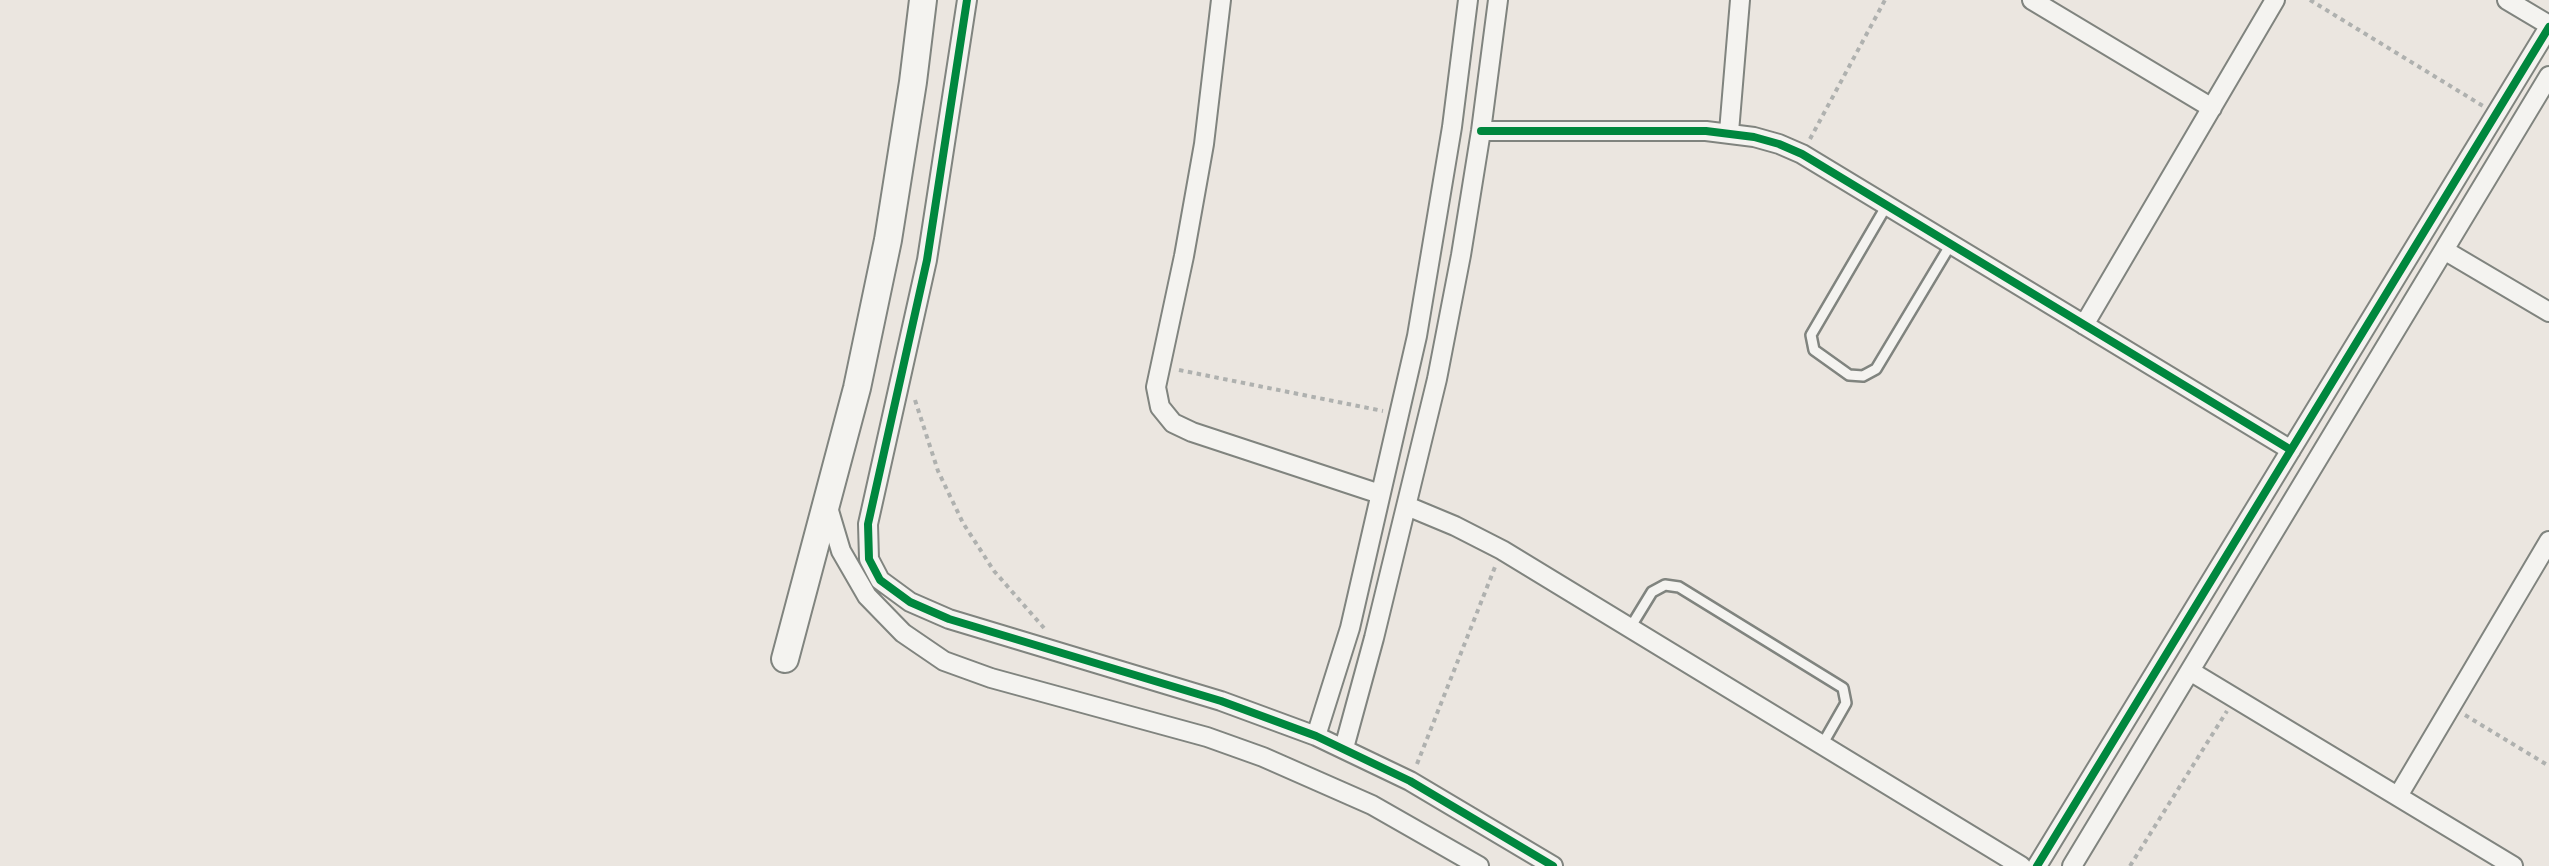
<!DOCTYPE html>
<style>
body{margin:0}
canvas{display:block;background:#ebe6e0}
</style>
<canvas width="2549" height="866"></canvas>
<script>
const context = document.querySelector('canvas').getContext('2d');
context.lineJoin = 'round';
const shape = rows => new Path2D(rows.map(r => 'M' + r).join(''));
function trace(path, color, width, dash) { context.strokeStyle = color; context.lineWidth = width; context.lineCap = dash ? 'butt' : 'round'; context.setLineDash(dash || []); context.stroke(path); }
const lane = shape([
 [1887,205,1811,335,1814,350,1849,375,1863,376,1876,369,1951,244],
 [1630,628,1652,592,1665,585,1679,587,1843,688,1846,703,1822,745]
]);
const street = shape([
 [967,0,927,260,868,524,869,559,880,580,910,602,949,619,1221,701,1316,736,1410,781,1553,866],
 [1221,0,1204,144,1184,256,1156,387,1160,407,1173,423,1192,432,1380,494],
 [2032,0,2212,108],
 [2507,0,2549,25],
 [1481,131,1706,131,1754,137,1779,144,1802,154,2291,450],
 [1729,132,1740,0],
 [2444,250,2549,312],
 [2084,325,2275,0],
 [827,504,841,551,867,596,903,633,944,661,991,678,1207,737,1263,757,1372,805,1479,866],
 [1407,506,1455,526,1502,550,2021,866],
 [2190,671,2513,866],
 [1316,736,1350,628,1417,336,1452,127,1468,0],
 [1344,748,1374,638,1437,379,1461,255,1481,131,1498,0],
 [2398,796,2549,541],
 [2037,866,2549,27],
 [2072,866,2549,76]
]);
const secondary = shape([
 [785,659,857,388,888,240,913,82,923,0]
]);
trace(lane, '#80847f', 14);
trace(street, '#80847f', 22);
trace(secondary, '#80847f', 30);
trace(shape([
 [2310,0,2483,106],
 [1810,139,1885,0],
 [1179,370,1383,411],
 [915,400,938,471,963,523,994,571,1044,628],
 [2465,715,2549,766],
 [1417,764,1495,567],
 [2130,866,2227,711]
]), '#afb1af', 4, [4.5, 4.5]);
trace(lane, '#f4f3f0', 9);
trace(street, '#f4f3f0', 18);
trace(secondary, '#f4f3f0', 26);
trace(shape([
 [967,0,927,260,868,524,869,559,880,580,910,602,949,619,1221,701,1316,736,1410,781,1553,866],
 [1481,131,1706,131,1754,137,1779,144,1802,154,2291,450],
 [2037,866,2549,27]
]), '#00873e', 8);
</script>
